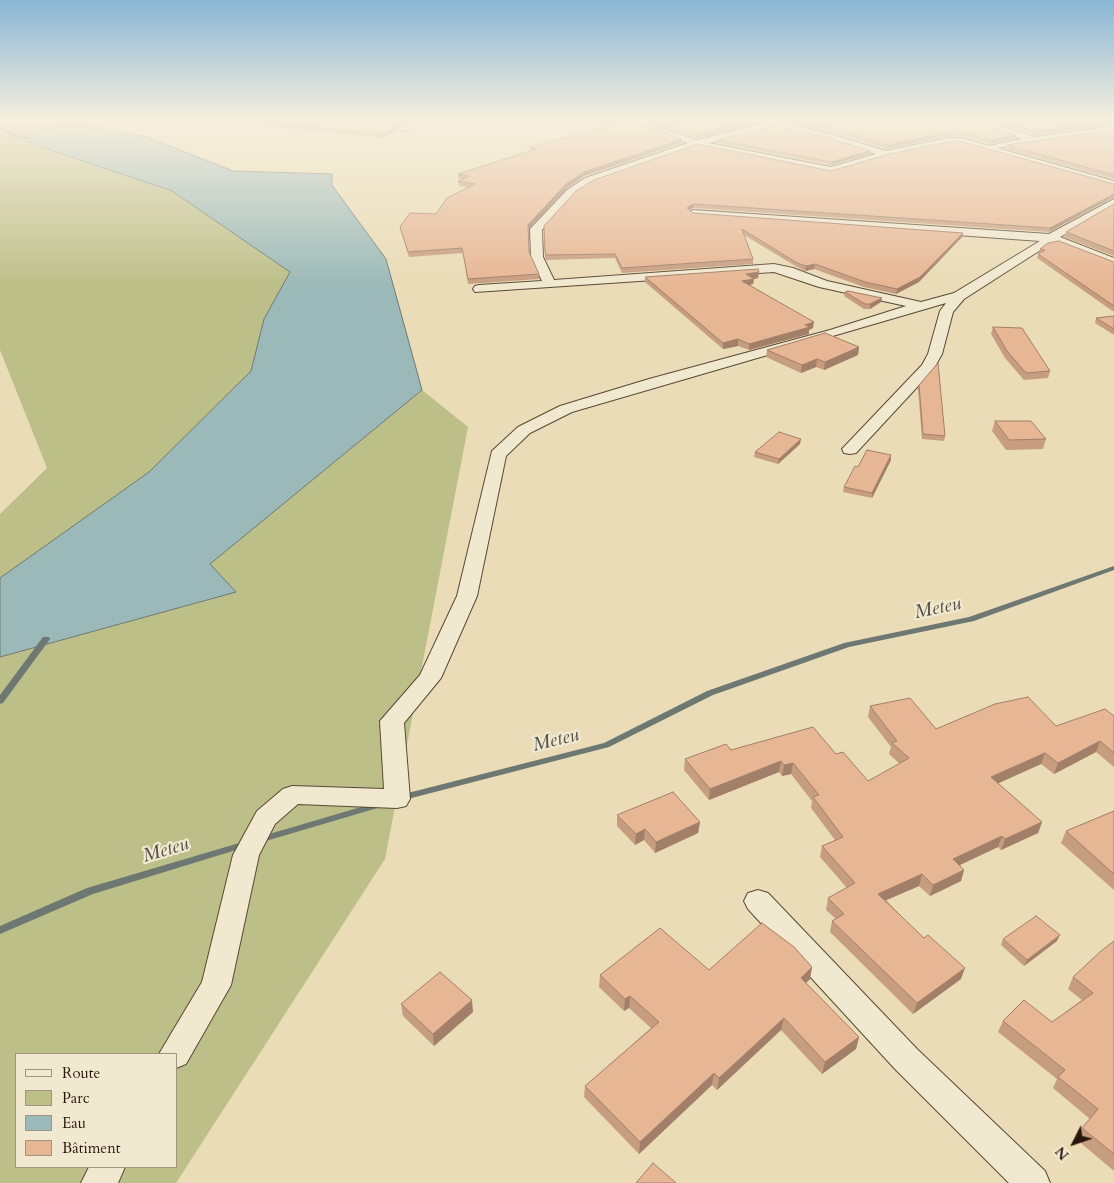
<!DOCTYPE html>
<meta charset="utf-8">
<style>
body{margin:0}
#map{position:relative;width:1114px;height:1183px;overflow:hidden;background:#eadcb6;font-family:Cardo,serif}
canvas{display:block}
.legend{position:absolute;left:15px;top:1053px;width:162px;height:115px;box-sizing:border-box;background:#f1e8d0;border:1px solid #a19481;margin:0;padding:6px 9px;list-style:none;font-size:15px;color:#2a170b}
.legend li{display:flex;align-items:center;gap:10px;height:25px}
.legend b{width:25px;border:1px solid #a19481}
.north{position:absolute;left:1049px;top:1118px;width:50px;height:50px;-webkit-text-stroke:4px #f1e8d0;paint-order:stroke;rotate:229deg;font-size:14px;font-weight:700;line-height:20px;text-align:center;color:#2a170b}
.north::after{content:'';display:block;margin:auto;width:18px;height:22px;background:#2a170b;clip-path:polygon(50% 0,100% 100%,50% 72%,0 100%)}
</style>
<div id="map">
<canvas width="1114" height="1183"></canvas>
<ul class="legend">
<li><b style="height:6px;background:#f1e8d0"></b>Route</li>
<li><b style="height:14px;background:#bdbf89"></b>Parc</li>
<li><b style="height:14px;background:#9bb9b8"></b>Eau</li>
<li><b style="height:14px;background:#e7b694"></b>Bâtiment</li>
</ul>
<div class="north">N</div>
</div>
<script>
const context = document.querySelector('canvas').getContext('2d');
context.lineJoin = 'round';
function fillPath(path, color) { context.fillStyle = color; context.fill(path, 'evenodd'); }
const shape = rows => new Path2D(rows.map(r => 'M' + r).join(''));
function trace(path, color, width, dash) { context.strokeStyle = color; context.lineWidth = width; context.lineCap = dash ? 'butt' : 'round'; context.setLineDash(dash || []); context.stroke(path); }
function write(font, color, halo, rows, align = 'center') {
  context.font = font + ' Cardo,serif'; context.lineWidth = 4.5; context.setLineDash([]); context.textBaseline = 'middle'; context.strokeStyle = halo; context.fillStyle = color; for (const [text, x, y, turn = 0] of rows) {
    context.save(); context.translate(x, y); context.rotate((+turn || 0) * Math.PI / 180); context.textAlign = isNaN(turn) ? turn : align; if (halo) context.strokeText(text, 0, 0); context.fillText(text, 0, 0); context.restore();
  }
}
fillPath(shape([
 [0,121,85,121,150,138,73,126,42,130,21,138,39,146,172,191,291,272,264,319,251,371,149,472,0,578,0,514,47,468,0,350],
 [422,390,468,427,385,859,176,1183,0,1183,0,657,235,592,209,564],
 [16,1054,176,1054,176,1167,16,1167]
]), '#bdbf89');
const water = shape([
 [73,126,145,136,233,171,332,174,332,185,386,259,422,390,210,564,236,592,0,657,0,578,149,472,251,371,264,319,290,272,172,191,39,146,20,138,42,130,73,126]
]);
fillPath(water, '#9bb9b8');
trace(water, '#6e7873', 1);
fillPath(shape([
 [0,128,19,136,33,138,31,139,17,138,0,130,0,128],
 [1114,566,1114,570,974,621,849,647,713,695,609,747,400,801,397,800,396,798,397,796,400,795,604,743,707,691,844,643,969,617,1114,566],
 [43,637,49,637,50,639,3,703,0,704,0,695,43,637],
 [378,802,381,803,382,805,381,807,259,843,256,842,255,840,256,838,259,837,378,802],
 [246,841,249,842,250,844,249,846,93,894,0,934,0,926,87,888,246,841]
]), '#6e7873');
const minor = shape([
 [412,121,422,121,408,131,402,131,402,127,412,121],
 [624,121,636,121,697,140,774,121,830,134,886,151,948,138,962,138,989,146,1022,139,972,121,984,121,1035,137,1114,126,1114,132,997,148,1114,181,1114,187,962,144,948,144,888,156,831,173,698,146,593,182,575,194,542,230,543,257,554,280,774,264,793,268,827,281,921,302,954,293,1040,241,693,216,688,213,693,210,1049,234,1114,199,1114,206,1060,237,1114,258,1114,266,1053,242,964,299,953,312,942,354,933,370,856,453,850,454,844,453,842,449,922,365,928,354,940,311,946,303,572,412,530,433,506,456,477,596,441,678,404,723,410,799,406,806,397,808,298,804,275,824,259,855,231,985,186,1064,176,1068,176,1054,159,1054,202,982,233,855,257,811,283,789,292,786,384,789,380,721,420,675,457,596,492,451,518,427,560,406,649,379,830,330,906,306,819,287,774,272,475,292,473,289,475,286,479,285,542,281,531,257,530,229,567,190,585,178,688,143,624,121],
 [774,127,825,138,876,154,831,167,709,143,774,127],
 [758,890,768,893,917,1049,1045,1171,1050,1183,1009,1183,895,1069,748,909,744,901,748,893,758,890],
 [89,1167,125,1167,118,1183,81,1183,89,1167]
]);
trace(minor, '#5a4836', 2);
fillPath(minor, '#f1e8d0');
fillPath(shape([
 [215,121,412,121,383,138],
 [597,121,628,121,682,139,682,143,584,176,566,189,528,229,529,252,539,274,539,279,468,284,463,253,409,257,401,231,400,227,436,214,469,187,459,186,458,181,463,179,458,178,458,174,530,151,530,147,612,125,604,125],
 [641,121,768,121,697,138],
 [781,121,977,121,1015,139,989,144,963,136,948,136,886,149,831,132],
 [989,121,1114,121,1114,124,1035,135],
 [1114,130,1114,179,1006,149,1007,145],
 [718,140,870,154,831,165,718,143],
 [831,171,1114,184,1049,232,693,208,689,210,693,213,963,233,962,237,919,282,896,294,864,287,814,269,805,271,797,267,744,235,753,259,753,264,622,273,615,258,546,260,545,257,544,226],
 [1114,204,1114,256,1064,237,1066,232],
 [1040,249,1114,262,1114,312,1037,258],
 [645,277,758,278,754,279,753,284,749,285,813,328,809,330,809,334,749,350,738,346,723,349,645,282],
 [845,292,881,302,870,309,864,309,844,296],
 [1114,316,1114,335,1095,323,1096,318],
 [993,327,1050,371,1048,378,1024,380,1005,358,991,334],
 [859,347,858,355,824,370,816,367,801,373,766,357,767,350],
 [919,385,945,436,944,441,922,439,918,389],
 [995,421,1046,439,1043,449,1006,450,992,431],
 [800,444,778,464,754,457,755,452],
 [891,460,872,498,843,492,844,487],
 [870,706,936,729,1056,726,1114,716,1114,767,1096,752,1054,774,1041,764,998,783,1042,822,1038,833,1001,850,998,847,960,865,964,870,961,881,930,896,919,886,886,900,961,979,913,1014,830,932,832,921,836,919,826,910,828,898,847,888,820,857,822,846,835,840,811,808,812,801,791,774,782,776,779,772,709,800,684,770,685,759,731,750,836,754,868,781,900,764,889,754,891,747,868,717],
 [1114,811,1114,890,1061,843,1066,831],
 [617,815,700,822,698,833,655,853,644,840,635,845,617,826],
 [1003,939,1057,941,1024,966,1001,945],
 [1114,941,1114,1171,1076,1139,1082,1128,1090,1119,1053,1088,1057,1079,998,1032,1003,1021,1052,1022,1082,1000,1068,989,1073,977],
 [812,967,810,979,806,983,859,1037,856,1049,822,1074,781,1030,717,1090,712,1085,639,1154,584,1097,585,1086,651,1028,629,1008,624,1011,599,987,600,975],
 [401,1004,473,1012,434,1046,403,1016]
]), '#c79d7f');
fillPath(shape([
 [406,121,412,121,383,138,383,134],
 [753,121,768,121,697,138,697,134],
 [1114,121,1114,124,1035,135,1036,131],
 [949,132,948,136,886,149,887,145],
 [1016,135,1015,139,989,144,990,140],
 [682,139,682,143,584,176,566,189,528,229,528,225,566,184,584,172],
 [870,151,870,154,831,165,831,162],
 [1114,194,1114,197,1049,232,1050,228],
 [693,204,693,208,686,212,687,208],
 [963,233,962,237,919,282,896,294,897,289],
 [815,264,814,269,805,271,806,266],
 [759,272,758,278,754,279,753,284,741,287,742,281,746,274],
 [882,298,881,302,870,309,870,304],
 [814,322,813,328,809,330,809,334,749,350,749,344],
 [738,339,738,346,723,349,723,343],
 [859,347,858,355,824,370,825,362],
 [817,359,816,367,801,373,802,365],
 [801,439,800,444,778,464,779,459],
 [891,455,891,460,872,498,872,493],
 [1100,741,1096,752,1054,774,1058,763],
 [1045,753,1041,764,988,788,991,777],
 [781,761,779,772,709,800,710,789],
 [793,763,791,774,782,776,784,765],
 [700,822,698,833,655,853,656,842],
 [1042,822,1038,833,1001,850,1005,839],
 [645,829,644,840,635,845,636,834],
 [1002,836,998,847,949,870,953,859],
 [964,870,961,881,930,896,933,885],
 [922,874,919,886,875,905,878,894],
 [1060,935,1057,941,1024,966,1027,960],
 [812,967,810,979,799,990,801,978],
 [965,968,961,979,913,1014,917,1003],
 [630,996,629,1008,624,1011,625,999],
 [472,1000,473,1012,434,1046,433,1034],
 [784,1018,781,1030,717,1090,719,1078],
 [859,1037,856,1049,822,1074,825,1062],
 [714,1073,712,1085,639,1154,640,1142]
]), '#a27f68');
const building = shape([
 [246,121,406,121,383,134,246,121],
 [602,121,628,121,682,139,584,172,566,184,528,225,529,252,539,274,468,279,462,248,408,252,400,227,410,213,436,214,447,198,475,184,458,181,469,176,458,174,536,149,530,147,614,125,614,122,604,122,602,121],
 [653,121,753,121,697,134,653,121],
 [797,121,977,121,1016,135,990,140,963,132,949,132,887,145,831,128,797,121],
 [1002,121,1113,121,1036,131,1002,121],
 [774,126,825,137,870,151,831,162,718,140,774,126],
 [1114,130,1114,175,1007,145,1114,130],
 [949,142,963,142,1114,184,1114,194,1050,228,693,204,687,208,693,213,963,233,920,277,897,289,865,282,815,264,806,266,797,263,742,229,753,259,622,268,615,254,546,255,545,252,544,226,576,191,594,180,698,144,831,171,889,154,949,142],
 [1114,204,1114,251,1066,232,1114,204],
 [1059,241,1114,262,1114,306,1038,254,1045,250,1040,249,1048,243,1059,241],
 [758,269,759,272,746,274,754,279,742,281,814,322,805,325,810,327,749,344,738,339,723,343,645,277,758,269],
 [848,291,882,298,870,304,865,304,845,292,848,291],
 [1114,316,1114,329,1096,318,1114,316],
 [993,327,1022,328,1050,371,1026,373,1007,351,993,327],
 [825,333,859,347,825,362,817,359,802,365,767,350,825,333],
 [938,363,945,436,923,434,919,385,938,363],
 [995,421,1031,421,1046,439,1009,440,995,421],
 [779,432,801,439,779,459,755,452,779,432],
 [867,450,891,455,872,493,844,487,855,466,858,467,867,450],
 [1028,697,1056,726,1105,709,1114,716,1114,753,1100,741,1058,763,1045,753,991,777,1042,822,1005,839,1002,836,953,859,964,870,933,885,922,874,878,894,924,938,928,935,965,968,917,1003,832,921,844,914,828,898,855,883,822,846,843,837,813,797,819,795,793,763,784,765,781,761,710,789,685,759,726,744,731,750,813,727,836,754,843,752,868,781,909,758,892,743,897,741,870,706,910,698,936,729,995,704,1028,697],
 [673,792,700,822,656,842,645,829,636,834,617,815,673,792],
 [1114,811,1114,874,1066,831,1114,811],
 [1036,916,1060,935,1027,960,1003,939,1036,916],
 [762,923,794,947,812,967,801,978,859,1037,825,1062,784,1018,719,1078,714,1073,640,1142,585,1086,659,1022,630,996,625,999,600,975,660,928,709,970,762,923],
 [1114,941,1114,1154,1082,1128,1098,1109,1058,1077,1065,1070,1003,1021,1024,1000,1052,1022,1093,993,1073,977,1101,951,1114,941],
 [440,972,472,1000,433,1034,401,1004,440,972],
 [653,1163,676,1183,636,1183,653,1163]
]);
fillPath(building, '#e7b694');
trace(building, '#a27f68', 1);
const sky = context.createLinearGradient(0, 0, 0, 286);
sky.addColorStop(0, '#89b6d5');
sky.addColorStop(0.42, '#f6efde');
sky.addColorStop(1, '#f6efde00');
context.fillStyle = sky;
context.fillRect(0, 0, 1114, 286);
write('italic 19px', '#525048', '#f1e8d0', [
 ["Meteu",938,609,-12],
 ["Meteu",556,741,-14],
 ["Meteu",166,851,-17]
]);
</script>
